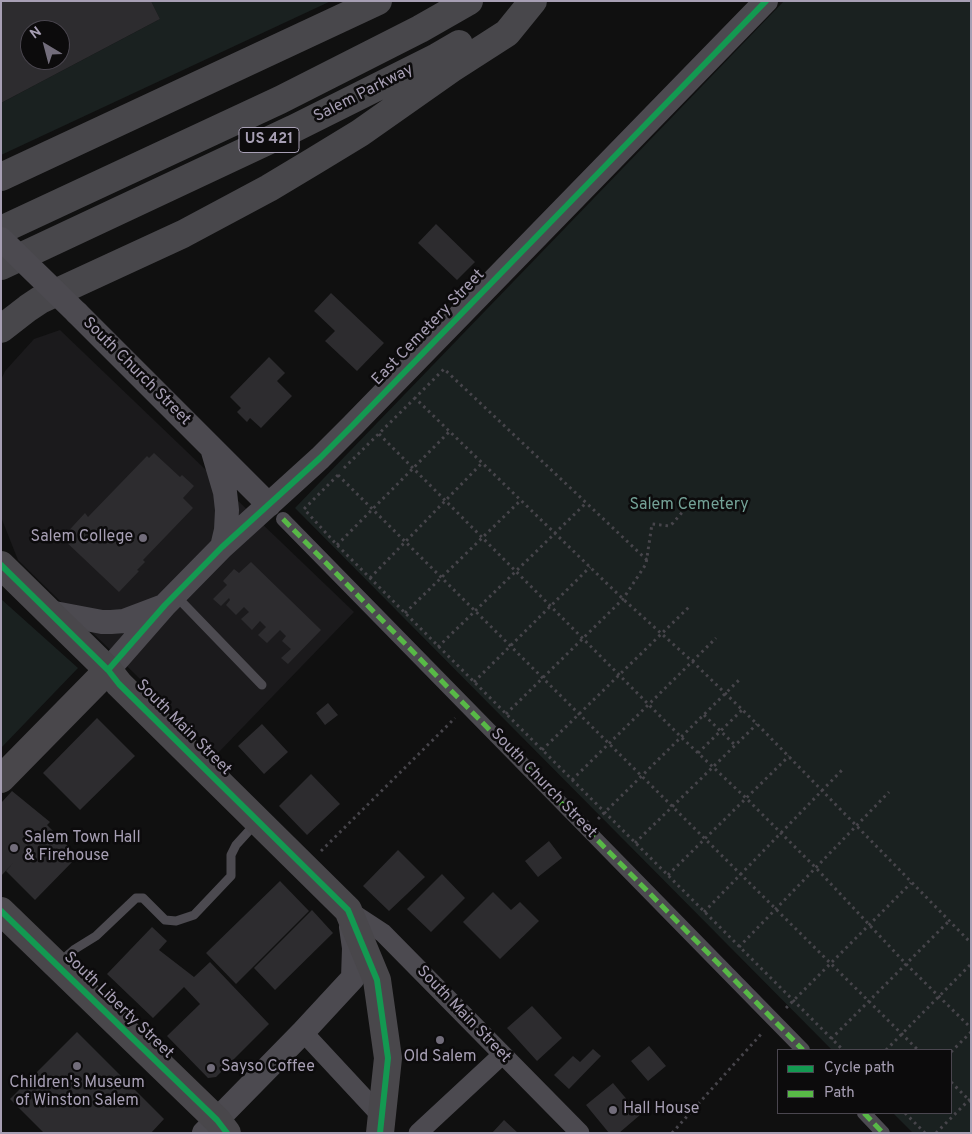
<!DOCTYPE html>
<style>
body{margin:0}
#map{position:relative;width:972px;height:1134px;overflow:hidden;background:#101010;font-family:Overpass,sans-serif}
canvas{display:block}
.frame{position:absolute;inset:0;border:2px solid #a79fb4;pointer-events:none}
.legend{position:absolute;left:777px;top:1049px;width:175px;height:65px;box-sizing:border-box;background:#0c0b0c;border:1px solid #4a464f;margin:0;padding:6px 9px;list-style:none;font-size:15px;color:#a79fb4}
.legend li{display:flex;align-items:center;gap:10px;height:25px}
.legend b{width:25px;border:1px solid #4a464f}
.north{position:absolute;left:20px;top:20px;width:50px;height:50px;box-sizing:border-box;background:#0c0b0c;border:1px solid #4a464f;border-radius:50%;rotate:323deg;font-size:14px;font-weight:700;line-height:20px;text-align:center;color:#a79fb4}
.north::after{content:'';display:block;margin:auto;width:18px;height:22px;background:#726d7b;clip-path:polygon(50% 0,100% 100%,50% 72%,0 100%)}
</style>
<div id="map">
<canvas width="972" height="1134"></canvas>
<div class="frame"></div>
<ul class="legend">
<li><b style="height:6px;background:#139951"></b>Cycle path</li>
<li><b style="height:6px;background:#58b947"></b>Path</li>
</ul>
<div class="north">N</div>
</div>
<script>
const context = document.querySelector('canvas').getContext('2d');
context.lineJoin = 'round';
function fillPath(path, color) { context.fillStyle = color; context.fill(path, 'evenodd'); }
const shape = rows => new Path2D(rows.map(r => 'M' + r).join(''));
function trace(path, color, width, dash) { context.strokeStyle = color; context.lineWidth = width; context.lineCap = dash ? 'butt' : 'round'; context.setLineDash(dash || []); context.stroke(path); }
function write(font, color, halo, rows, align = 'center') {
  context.font = font + ' Overpass,sans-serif'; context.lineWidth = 5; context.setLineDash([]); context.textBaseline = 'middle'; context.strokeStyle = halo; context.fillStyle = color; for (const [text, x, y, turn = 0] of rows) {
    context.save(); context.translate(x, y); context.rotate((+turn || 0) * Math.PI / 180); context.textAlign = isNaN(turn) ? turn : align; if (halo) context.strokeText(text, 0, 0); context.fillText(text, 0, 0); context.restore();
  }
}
fillPath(shape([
 [60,330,354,612,217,754,18,560,1,517,1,380,5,371,34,339]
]), '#1b1a1c');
fillPath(shape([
 [151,1,331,1,1,155,1,103,160,19],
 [784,1,971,1,971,1133,913,1133,893,1113,951,1113,951,1050,832,1050,295,508],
 [1,599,78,668,1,748]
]), '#1a2120');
fillPath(shape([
 [1,1,151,1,160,19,1,103],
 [30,30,60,30,60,60,30,60],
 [436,224,475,262,457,280,418,243],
 [331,293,384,343,357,371,325,341,335,331,314,311],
 [269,357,285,373,277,381,292,396,261,428,250,418,247,422,237,412,241,408,230,397],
 [154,453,180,477,182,475,194,486,183,498,193,508,143,560,145,562,137,570,139,571,119,592,62,538,85,513,88,517,147,456,149,458],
 [251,562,321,630,288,664,281,658,291,649,282,641,286,636,280,630,267,643,258,635,266,627,260,621,252,630,241,619,249,612,244,607,236,615,226,605,230,600,229,598,221,606,213,599,227,585,223,581,234,569,239,573],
 [328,703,338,715,325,725,316,713],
 [97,718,135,756,80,810,43,773],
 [262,724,288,752,264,774,238,746],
 [311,774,340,804,307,835,279,806],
 [12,791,50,822,47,825,78,856,35,900,6,871,13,863,1,876,1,803],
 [549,841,562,858,538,877,525,861],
 [398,850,425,877,389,911,363,886],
 [442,874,465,898,431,932,407,909],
 [280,881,309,911,236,984,206,953],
 [493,892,511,910,520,902,539,921,500,959,463,922],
 [312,910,333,933,275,990,254,968],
 [152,927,167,941,159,950,194,977,210,962,269,1024,216,1077,208,1078,167,1036,200,1004,184,987,153,1018,107,974],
 [532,1006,562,1038,537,1061,507,1028],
 [77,1032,164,1119,151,1133,44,1133,10,1099],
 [649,1046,666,1066,648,1081,631,1061],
 [593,1049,601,1056,569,1089,554,1075,573,1056,580,1062],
 [613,1083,640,1115,619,1133,609,1133,586,1105],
 [504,1120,518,1133,492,1133]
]), '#2d2c2f');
trace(shape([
 [379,434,681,737,747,799,816,868,906,964,971,1028],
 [344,468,415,398],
 [338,475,304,509,337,545,843,1050],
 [338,475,918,1050],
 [337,545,449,432],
 [647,560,444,369,415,398,623,599,693,662,757,724,971,943],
 [370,578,482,463],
 [405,613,521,500],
 [438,647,586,503],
 [474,682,590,567],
 [506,714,623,599,646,564,652,524,669,526,673,523,685,509],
 [704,715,735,745],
 [542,750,689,607],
 [698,753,742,710],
 [572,780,716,638],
 [598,819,739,680],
 [635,843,757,724],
 [321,851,455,718],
 [668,875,789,756],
 [704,912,843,769],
 [739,947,889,792],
 [786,1008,911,883],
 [831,1039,949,921],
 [886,1050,971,964],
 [951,1052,971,1032],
 [951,1082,971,1102],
 [905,1113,925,1133],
 [672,1133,763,1032],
 [936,1133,971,1098]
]), '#47454b', 3, [2.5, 4]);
trace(shape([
 [175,595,262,685],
 [59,963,75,949,96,936,136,898,143,898,165,920,176,921,194,915,231,876,231,855,236,845,256,823]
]), '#4c4a50', 9);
trace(shape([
 [283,519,803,1050],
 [864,1113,883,1133]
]), '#4c4a50', 14);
trace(shape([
 [348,910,383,933,580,1133],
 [303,1032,382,1117],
 [418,1133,502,1055]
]), '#4c4a50', 19);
trace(shape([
 [77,313,269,505],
 [212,448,225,492,227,510,226,530,222,547],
 [49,612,102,622,111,622,124,621,161,607],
 [108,670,165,605,222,547,320,458,353,425,766,1],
 [204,1133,303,1032,353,978,354,948,351,927]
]), '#4c4a50', 24);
trace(shape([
 [1,565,108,670,119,684,348,910,377,980,388,1058,380,1133],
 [1,779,108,670],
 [1,911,217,1120,227,1133]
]), '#49474b', 28);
trace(shape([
 [1,177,378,1],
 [1,230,280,100,420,29,469,1],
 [1,266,293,129,435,58,459,44],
 [1,329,28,308,40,300,183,234,269,188,314,161,360,133,451,69,507,33,533,1]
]), '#48474b', 28);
trace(shape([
 [1,239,77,313]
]), '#4c4a50', 24);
trace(shape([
 [283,519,803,1050],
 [864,1113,883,1133]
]), '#58b947', 5, [10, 5]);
trace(shape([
 [1,565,108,670,119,684,348,910,377,980,388,1058,380,1133],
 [108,670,165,605,222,547,320,458,353,425,766,1],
 [1,911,217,1120,227,1133]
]), '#139951', 6);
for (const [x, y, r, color] of [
 [143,538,5,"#726d7b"],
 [14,848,5,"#726d7b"],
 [440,1040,5,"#726d7b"],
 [77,1066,5,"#726d7b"],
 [211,1068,5,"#726d7b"],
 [613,1110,5,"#726d7b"]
]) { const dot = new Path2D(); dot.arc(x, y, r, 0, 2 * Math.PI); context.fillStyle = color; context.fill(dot); trace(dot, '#0c0b0c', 2); }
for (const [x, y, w] of [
 [269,140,60]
]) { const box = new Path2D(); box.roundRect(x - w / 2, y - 12.5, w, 25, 4); context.fillStyle = '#0c0b0c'; context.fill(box); trace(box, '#a79fb4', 1); }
write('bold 15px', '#a79fb4', null, [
 ["US 421",269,140]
]);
write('16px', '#a79fb4', '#0c0b0c', [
 ["Salem Parkway",364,94,-27],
 ["East Cemetery Street",429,328,-46],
 ["South Church Street",136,372,45],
 ["South Main Street",183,728,45],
 ["South Church Street",543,784,46],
 ["South Liberty Street",118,1006,44],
 ["South Main Street",463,1015,46]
]);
write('16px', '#73a196', '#0c0b0c', [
 ["Salem Cemetery",689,506]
]);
write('16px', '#a79fb4', '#0c0b0c', [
 ["Salem College",133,538,"right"],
 ["Salem Town Hall",24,839],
 ["& Firehouse",24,857],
 ["Old Salem",440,1058,"center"],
 ["Sayso Coffee",221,1068],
 ["Children's Museum",77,1084,"center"],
 ["of Winston Salem",77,1102,"center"],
 ["Hall House",623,1110]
], 'left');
</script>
